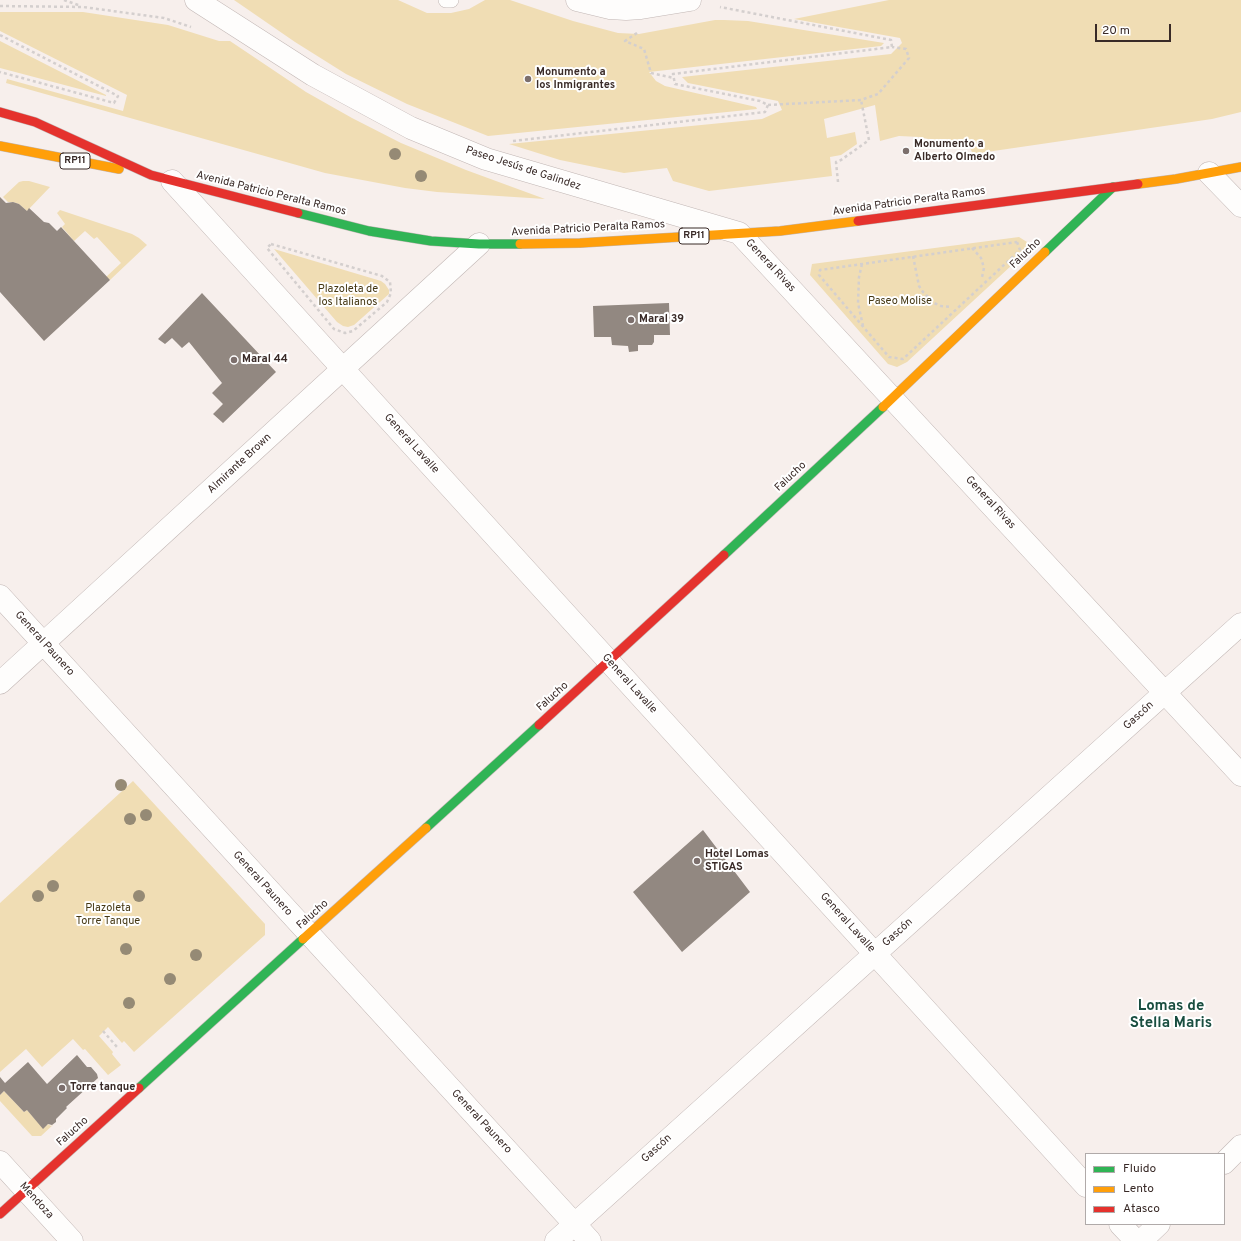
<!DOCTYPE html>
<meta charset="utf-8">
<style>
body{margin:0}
#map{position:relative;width:1241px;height:1241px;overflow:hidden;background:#f7efec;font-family:Overpass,sans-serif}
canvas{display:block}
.legend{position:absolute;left:1085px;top:1153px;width:140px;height:72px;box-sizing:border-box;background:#fff;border:1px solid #b0aaa9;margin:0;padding:5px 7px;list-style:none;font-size:12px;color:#392a27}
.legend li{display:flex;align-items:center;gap:8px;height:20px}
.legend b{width:20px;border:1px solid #b0aaa9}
.scale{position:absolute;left:1095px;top:24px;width:76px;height:18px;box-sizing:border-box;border:2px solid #392a27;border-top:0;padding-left:5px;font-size:12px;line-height:14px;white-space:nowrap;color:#392a27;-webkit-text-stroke:3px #fff;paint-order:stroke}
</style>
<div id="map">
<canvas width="1241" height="1241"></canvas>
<ul class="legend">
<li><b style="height:5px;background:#30b455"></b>Fluido</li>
<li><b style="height:5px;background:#ff9f0a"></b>Lento</li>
<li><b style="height:5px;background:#e5322d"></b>Atasco</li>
</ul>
<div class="scale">20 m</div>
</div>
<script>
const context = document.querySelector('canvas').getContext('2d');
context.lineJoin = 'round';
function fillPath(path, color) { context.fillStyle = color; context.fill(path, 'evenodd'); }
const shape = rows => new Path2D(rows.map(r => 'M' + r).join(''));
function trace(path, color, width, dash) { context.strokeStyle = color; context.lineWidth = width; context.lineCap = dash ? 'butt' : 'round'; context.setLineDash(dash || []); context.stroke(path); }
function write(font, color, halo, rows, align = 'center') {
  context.font = font + ' Overpass,sans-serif'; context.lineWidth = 4; context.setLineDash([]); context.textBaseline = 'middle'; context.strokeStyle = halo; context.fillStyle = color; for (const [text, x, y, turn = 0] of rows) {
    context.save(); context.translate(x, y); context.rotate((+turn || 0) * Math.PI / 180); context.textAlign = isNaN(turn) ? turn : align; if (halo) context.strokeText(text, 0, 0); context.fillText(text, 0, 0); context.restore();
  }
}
fillPath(shape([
 [234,0,398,0,427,13,451,13,469,9,485,0,510,0,573,21,618,33,639,34,715,20,724,20,748,21,884,43,881,46,649,72,656,81,665,86,756,107,757,109,488,136,407,104,346,74,295,42],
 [889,0,1241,0,1241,112,1212,119,973,154,969,146,956,146,920,137,899,136,880,141,875,105,824,119,827,138,855,132,857,144,841,155,830,157,832,176,709,191,673,181,667,168,624,173,560,160,509,144,762,119,782,110,778,101,688,83,682,77,891,54,902,43,900,38,794,19],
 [0,12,83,12,168,25,219,41,230,41,306,92,352,118,401,143,466,170,545,199,437,192,405,188,325,173,6,83,7,79,123,111,127,95,0,31],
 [0,41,106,95,106,96,0,68],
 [23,181,29,181,50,187,27,211,19,204,13,202,8,202,3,197,19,182],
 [60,210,132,234,139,238,147,245,110,280,106,277,121,263,97,237,94,239,85,231,74,241,62,227,65,224,57,213],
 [1019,237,1027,242,1025,253,907,362,897,367,888,364,810,275,812,264],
 [274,249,381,281,385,284,389,290,389,294,354,325,348,327,343,326,337,322],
 [133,781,265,924,265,935,134,1052,124,1041,122,1043,108,1027,99,1036,113,1052,112,1054,121,1065,108,1075,85,1049,83,1050,73,1039,42,1067,26,1049,0,1072,0,903],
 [4,1091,24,1112,27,1110,43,1128,48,1124,51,1126,54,1124,41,1136,32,1136,0,1101,0,1095]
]), '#f0ddb4');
fillPath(shape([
 [0,197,6,203,13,202,19,204,27,211,29,208,44,222,49,223,57,231,61,227,110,280,44,341,0,292],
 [202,293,276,372,223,423,213,414,223,404,212,393,222,383,189,342,182,348,172,338,165,344,158,339],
 [669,303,670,335,654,335,654,342,652,345,638,345,638,351,629,352,628,346,612,345,611,337,594,337,593,306],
 [703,830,750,892,682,952,633,892],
 [77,1055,87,1067,91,1067,97,1074,98,1078,66,1107,67,1108,56,1119,56,1122,52,1125,48,1124,43,1129,27,1110,24,1112,4,1091,0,1095,0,1077,5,1083,28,1062,47,1084]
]), '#928881');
const lane = shape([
 [446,0,451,0]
]);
const street = shape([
 [196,0,313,75,411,128,486,159,739,233,1241,775],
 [577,0,610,8,626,9,641,8,690,0],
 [1209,173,1241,206],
 [172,181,1086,1186],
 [0,596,590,1241],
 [0,683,479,244],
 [0,1162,72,1241],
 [1224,1163,1241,1146],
 [1120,1224,1136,1241],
 [556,1241,1241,624],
 [1141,1241,1159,1224]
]);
const fast = shape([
 [298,213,369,231,431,241,479,244,520,244],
 [1045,252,1113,187],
 [724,555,883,407],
 [426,828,539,725],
 [139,1088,303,939]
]);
const slow = shape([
 [0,146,119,169],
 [1138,184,1176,179,1241,167],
 [520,244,580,243,780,231,858,221],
 [883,407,1045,252],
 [303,939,426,828]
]);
const jam = shape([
 [0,112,35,122,151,175,298,213],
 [858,221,1138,184],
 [539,725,724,555],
 [0,1214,139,1088]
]);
trace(lane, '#c1b6b4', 16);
trace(street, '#c1b6b4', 23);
trace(fast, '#c1b6b4', 10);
trace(slow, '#c1b6b4', 10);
trace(jam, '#c1b6b4', 10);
trace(shape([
 [64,0,81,6],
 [0,6,83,7,164,18,191,27],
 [637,33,625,41,644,49,651,73,674,78],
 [0,35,118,96,114,103,0,72],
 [768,105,861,100,878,94,909,58,906,49,892,47],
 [513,141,765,112,768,105,760,101,675,84,673,74,892,47,891,40,720,7],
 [838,182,836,162,841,160,869,140,861,100],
 [1017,242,1020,250,903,359,889,357,819,275,820,270,1017,242],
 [271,244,382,276,390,282,391,293,387,302,353,331,345,333,334,329,267,248,271,244],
 [972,248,981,258,984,268,982,277],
 [913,256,919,286,923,292,934,303,941,306,952,307],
 [862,264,859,277,858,303,863,326],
 [103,1031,117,1047]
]), '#d4cfce', 2.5, [3, 3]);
trace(lane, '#fefdfc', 15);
trace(street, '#fefdfc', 22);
trace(fast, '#30b455', 9);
trace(slow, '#ff9f0a', 9);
trace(jam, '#e5322d', 9);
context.fillStyle = '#958a75';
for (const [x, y] of [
 [395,154],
 [421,176],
 [121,785],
 [146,815],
 [130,819],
 [53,886],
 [38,896],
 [139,896],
 [126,949],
 [196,955],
 [170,979],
 [129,1003]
]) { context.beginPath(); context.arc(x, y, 6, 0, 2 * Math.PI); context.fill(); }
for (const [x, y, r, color] of [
 [528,79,4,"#7c6f6c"],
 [906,151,4,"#7c6f6c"],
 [631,320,4,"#7c6f6c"],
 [234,360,4,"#7c6f6c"],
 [697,861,4,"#7c6f6c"],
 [62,1088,4,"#7c6f6c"]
]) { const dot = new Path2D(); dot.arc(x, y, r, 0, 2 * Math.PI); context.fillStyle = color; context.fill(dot); trace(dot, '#fff', 1.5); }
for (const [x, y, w] of [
 [75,161,30],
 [694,236,30]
]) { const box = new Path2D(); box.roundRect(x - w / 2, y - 8, w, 16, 3); context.fillStyle = '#fff'; context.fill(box); trace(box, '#392a27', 1); }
write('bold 10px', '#392a27', null, [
 ["RP11",75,161],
 ["RP11",694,236]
]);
write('bold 11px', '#392a27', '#fff', [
 ["Monumento a",536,73],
 ["los Inmigrantes",536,86],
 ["Monumento a",914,145],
 ["Alberto Olmedo",914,158],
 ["Maral 39",639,320],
 ["Maral 44",242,360],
 ["Hotel Lomas",705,855],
 ["STIGAS",705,868],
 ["Torre tanque",70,1088]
], 'left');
write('11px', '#392a27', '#fff', [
 ["Paseo Jesús de Galindez",523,169,18],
 ["Avenida Patricio Peralta Ramos",271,194,14],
 ["Avenida Patricio Peralta Ramos",909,202,-8],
 ["Avenida Patricio Peralta Ramos",588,229,-3],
 ["Falucho",1026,254,-44],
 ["General Rivas",770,266,47],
 ["General Lavalle",411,444,48],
 ["Almirante Brown",240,464,-43],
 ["Falucho",791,477,-43],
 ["General Rivas",990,503,47],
 ["General Paunero",44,644,48],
 ["General Lavalle",629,684,48],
 ["Falucho",553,697,-42],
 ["Gascón",1139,716,-42],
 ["General Paunero",262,884,48],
 ["Falucho",313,915,-42],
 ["General Lavalle",847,923,48],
 ["Gascón",898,933,-42],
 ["General Paunero",481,1122,47],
 ["Falucho",73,1132,-42],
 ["Gascón",657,1149,-42],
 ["Mendoza",36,1201,48]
]);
write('11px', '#443713', '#fff', [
 ["Plazoleta de",348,290],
 ["los Italianos",348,303],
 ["Paseo Molise",900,302],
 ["Plazoleta",108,909],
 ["Torre Tanque",108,922]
]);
write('bold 15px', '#194e40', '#fff', [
 ["Lomas de",1171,1007],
 ["Stella Maris",1171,1024]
]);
</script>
